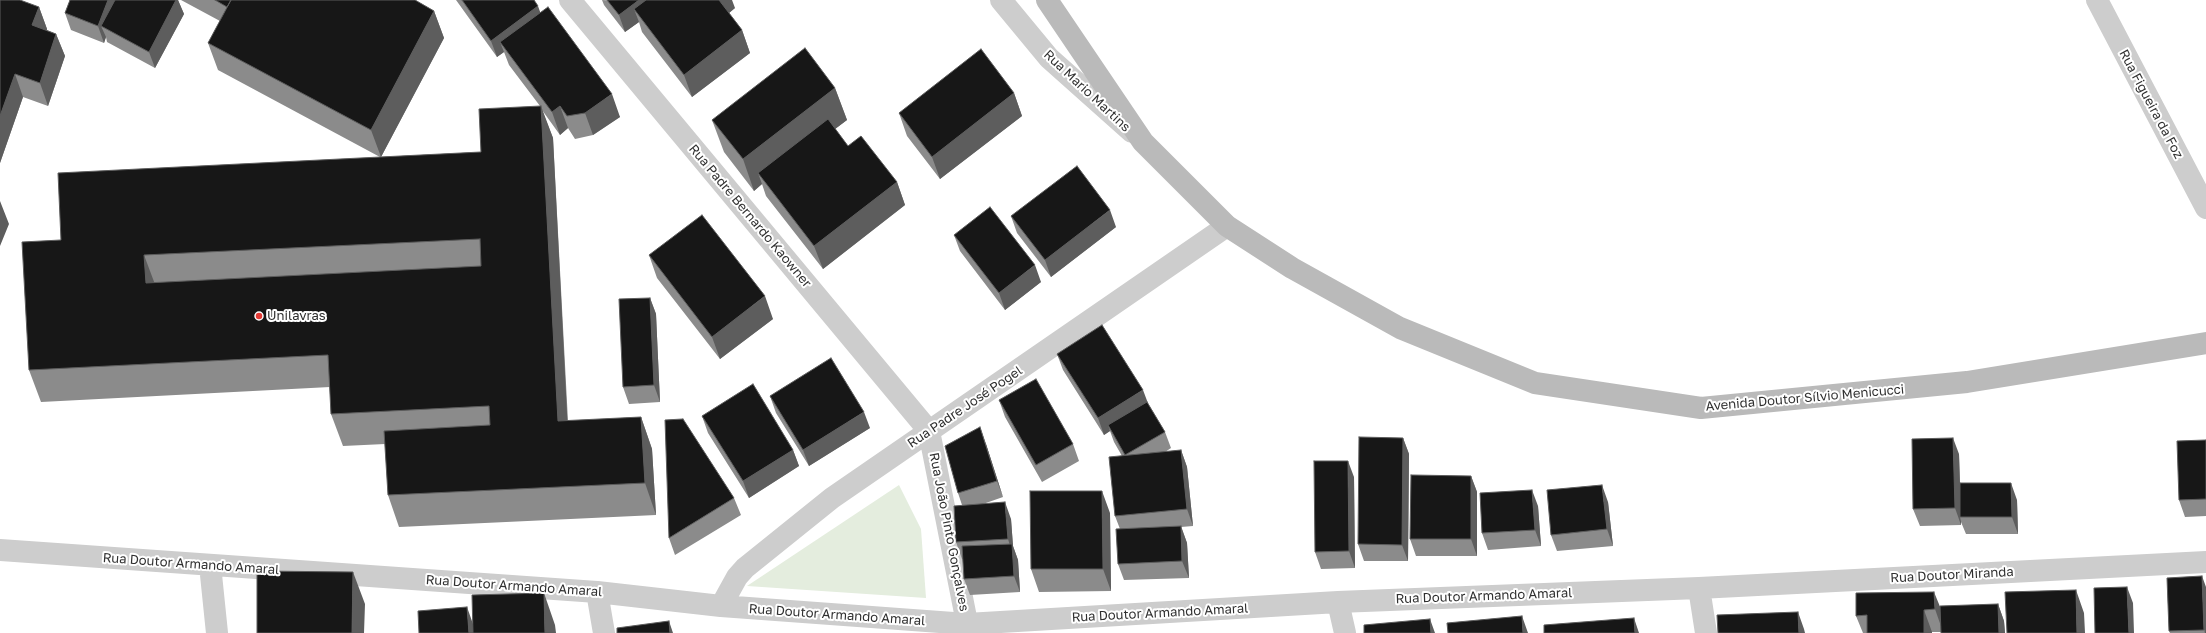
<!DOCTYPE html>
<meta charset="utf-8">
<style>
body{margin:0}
canvas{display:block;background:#fff}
</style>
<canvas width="2206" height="633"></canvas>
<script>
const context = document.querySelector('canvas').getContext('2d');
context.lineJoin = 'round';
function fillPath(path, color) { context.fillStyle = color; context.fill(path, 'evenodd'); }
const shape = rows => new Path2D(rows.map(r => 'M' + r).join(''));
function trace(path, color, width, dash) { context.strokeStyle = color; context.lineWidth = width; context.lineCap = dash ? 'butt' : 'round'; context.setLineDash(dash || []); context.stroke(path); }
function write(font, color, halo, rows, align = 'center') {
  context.font = font + ' "Golos Text",sans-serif'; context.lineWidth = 4; context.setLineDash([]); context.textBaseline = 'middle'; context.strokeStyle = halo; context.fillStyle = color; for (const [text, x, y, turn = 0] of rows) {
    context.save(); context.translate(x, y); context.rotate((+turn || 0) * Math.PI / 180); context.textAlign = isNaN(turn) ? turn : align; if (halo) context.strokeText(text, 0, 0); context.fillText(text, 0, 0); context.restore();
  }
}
fillPath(shape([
 [899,485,921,529,926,598,747,586]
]), '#e4edde');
trace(shape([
 [570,0,929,431,969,633],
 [1001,0,1049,58,1132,132],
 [2097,0,2206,208],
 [0,550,597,592,721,606,967,624,1338,602,1699,588,2206,562],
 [210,565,217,633],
 [1699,588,1706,633],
 [597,592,604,633],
 [1338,602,1345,633],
 [721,606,737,577,745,568,832,498,1227,226]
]), '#cdcdcd', 22);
trace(shape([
 [1047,0,1143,142,1227,226,1292,268,1400,328,1535,383,1701,408,1967,382,2206,343]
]), '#bababa', 22);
fillPath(shape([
 [0,0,39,7,47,29,47,30,56,34,65,56,48,106,23,97,0,163],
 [70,0,178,0,184,14,155,68,107,42,106,37,104,43,71,30,65,13],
 [181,0,415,0,434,11,444,38,381,157,481,152,540,106,509,65,504,52,497,57,456,0,534,0,540,13,620,117,593,135,575,139,568,128,560,135,542,110,553,138,568,421,641,417,652,449,656,515,399,527,388,495,385,444,343,446,331,414,330,387,41,402,29,370,61,240,380,157,218,70,208,43,220,21],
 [602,0,735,8,729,13,742,30,750,53,692,97,642,32,639,22,625,32,604,5],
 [835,88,847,120,835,129,848,146,897,182,905,205,823,269,766,196,762,184,754,191,724,152,712,120],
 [1014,93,1022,116,940,179,907,136,899,113],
 [1011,216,1116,227,1051,277,1017,233],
 [954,235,1041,282,1005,310,960,251],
 [649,255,773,319,720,359,657,278],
 [650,298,656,314,660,402,629,404,623,387],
 [1057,354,1147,402,1165,432,1171,448,1165,452,1181,450,1187,467,1193,526,1181,527,1187,543,1189,578,1124,580,1118,564,1120,529,1115,516,1122,456,1114,442,1110,431,1104,435,1063,370],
 [770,396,870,428,809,466,776,413],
 [999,400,1073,444,1079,461,1042,482,1005,417],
 [702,416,793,450,799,466,749,498,708,433],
 [1403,438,1409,454,1408,561,1364,561,1358,544],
 [2206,440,2206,516,2185,517,2179,500],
 [986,444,1003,497,983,504,1011,519,1013,546,1018,560,1020,592,970,595,964,579,963,559,962,559,956,542,962,505,958,493],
 [1959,454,1960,483,2017,500,2018,534,1966,534,1961,522,1961,525,1920,526,1913,509],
 [1471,476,1477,492,1477,556,1416,556,1410,539],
 [1354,477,1355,568,1321,569,1315,552],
 [734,498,741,515,675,555,669,538],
 [1608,502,1613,546,1557,551,1551,535],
 [1538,506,1541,546,1488,550,1482,533],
 [1110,513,1111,591,1039,592,1031,569],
 [2167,578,2206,633,2170,633,2169,631],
 [1998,604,2004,621,2005,633,1941,633,1941,632,1932,632,1932,633,1863,633,1856,616,1940,607]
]), '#8b8b8b');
fillPath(shape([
 [108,0,120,0,101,26,106,37,104,43,98,26],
 [176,0,178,0,184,14,155,68,149,52],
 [639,0,658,0,634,9,639,22,625,32,619,15],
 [717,0,732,0,735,8,723,18],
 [538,6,544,23,500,42,504,52,497,57,491,41],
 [39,7,47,29,41,48,32,25],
 [434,11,444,38,381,157,371,130],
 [742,30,750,53,692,97,684,75],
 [56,34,65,56,48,106,40,83],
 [15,74,23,97,0,163,0,116],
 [835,88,847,120,765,182,758,173,762,184,754,191,743,159],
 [1014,93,1022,116,940,179,932,157],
 [612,94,620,117,593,135,585,113],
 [541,106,553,138,569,453,558,421],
 [560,106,568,128,560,135,552,112],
 [897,182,905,205,823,269,814,246],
 [0,201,9,224,0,246],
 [1110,210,1116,227,1051,277,1045,260],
 [144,255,156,287,146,283],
 [1035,265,1041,282,1005,310,999,293],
 [765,296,773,319,720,359,712,337],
 [650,298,656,314,660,402,654,385],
 [1143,390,1149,406,1108,425,1110,431,1104,435,1098,418],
 [864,412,870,428,809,466,803,450],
 [641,417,652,449,656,515,645,483],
 [980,427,986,444,1003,497,997,481],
 [1403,438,1409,454,1408,561,1402,545],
 [1953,438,1959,454,1961,517,1960,517,1961,522,1961,525,1955,508],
 [793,450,799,466,749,498,743,481],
 [1181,450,1187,467,1193,526,1187,509],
 [1348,461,1354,477,1355,568,1349,551],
 [1471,476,1477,492,1477,556,1471,539],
 [2011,483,2017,500,2018,534,2012,517],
 [1602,485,1608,502,1613,546,1607,529],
 [1532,490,1538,506,1541,546,1535,530],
 [1102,491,1110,513,1111,591,1103,569],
 [1005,502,1011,519,1013,546,1018,560,1020,592,1014,576,1012,552,1008,539],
 [1181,526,1187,543,1189,578,1182,561],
 [353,572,365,604,364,633,352,633],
 [2202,576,2206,587,2206,633,2205,633,2204,630],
 [2127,587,2133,603,2134,633,2129,633],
 [2076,590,2084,613,2085,633,2077,633],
 [1934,592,1943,614,1943,632,1935,609],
 [544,593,555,625,556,633,545,633],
 [1998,604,2004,621,2005,633,1999,633],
 [467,607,473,624,474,633,469,633],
 [1924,610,1932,632,1932,633,1924,633],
 [1798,612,1804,629,1805,633,1799,633],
 [1522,616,1528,633,1523,633],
 [1634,618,1639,633,1635,633],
 [1430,619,1435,633,1431,633],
 [669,621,673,633,670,633]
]), '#5d5d5d');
const building = shape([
 [0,0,20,0,39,7,32,25,56,34,40,83,15,74,0,116,0,0],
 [70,0,108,0,98,26,65,13,70,0],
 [115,0,176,0,149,52,101,26,115,0],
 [215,0,231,0,227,7,215,0],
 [231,0,415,0,434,11,371,130,208,43,231,0],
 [462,0,534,0,538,6,491,41,462,0],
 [607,0,639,0,619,15,607,0],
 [646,0,719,0,742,30,684,75,634,9,646,0],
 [548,7,612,94,585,113,567,116,560,106,552,112,500,42,548,7],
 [805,48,835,88,743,159,712,120,805,48],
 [981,49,1014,93,932,157,899,113,981,49],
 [541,106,558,421,641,417,645,483,388,495,384,431,490,425,489,406,331,414,328,355,29,370,22,242,61,240,58,173,481,152,479,109,541,106],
 [480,239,481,266,146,283,144,255,480,239],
 [828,119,848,146,861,136,897,182,814,246,758,173,828,119],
 [1077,166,1110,210,1045,260,1011,216,1077,166],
 [990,207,1035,265,999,293,954,235,990,207],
 [702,215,765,296,712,337,649,255,702,215],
 [650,298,654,385,623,387,619,299,650,298],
 [1102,325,1143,390,1098,418,1057,354,1102,325],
 [831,358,864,412,803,450,770,396,831,358],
 [1036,379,1073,444,1036,465,999,400,1036,379],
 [753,384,793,450,743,481,702,416,753,384],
 [1147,402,1165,432,1125,455,1108,425,1147,402],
 [683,419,734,498,669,538,665,420,683,419],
 [980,427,997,481,958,493,945,446,980,427],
 [1359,437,1403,438,1402,545,1358,544,1359,437],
 [1953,438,1955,508,1913,509,1912,439,1953,438],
 [2206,440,2206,499,2179,500,2177,441,2206,440],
 [1181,450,1187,509,1115,516,1109,457,1181,450],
 [1314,461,1348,461,1349,551,1315,552,1314,461],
 [1411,475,1471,476,1471,539,1410,539,1411,475],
 [1960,483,2011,483,2012,517,1960,517,1960,483],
 [1602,485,1607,529,1551,535,1547,490,1602,485],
 [1532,490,1535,530,1482,533,1480,493,1532,490],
 [1030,491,1102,491,1103,569,1031,569,1030,491],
 [1005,502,1008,539,956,542,954,506,1005,502],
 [1181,526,1182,561,1118,564,1116,529,1181,526],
 [1012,544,1014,576,964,579,962,546,1012,544],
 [257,571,353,572,352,633,257,633,257,571],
 [2202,576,2204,630,2169,631,2167,578,2202,576],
 [2127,587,2129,633,2095,633,2094,588,2127,587],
 [2076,590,2077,633,2007,633,2005,592,2076,590],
 [1934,592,1935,609,1924,610,1924,633,1867,633,1867,615,1856,616,1856,593,1934,592],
 [544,593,545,633,473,633,472,595,544,593],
 [1998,604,1999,633,1941,633,1940,606,1998,604],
 [467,607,469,633,419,633,418,611,467,607],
 [1798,612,1799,633,1718,633,1717,615,1798,612],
 [1522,616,1523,633,1448,633,1447,623,1522,616],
 [1634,618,1635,633,1544,633,1544,625,1634,618],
 [1430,619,1431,633,1364,633,1364,625,1430,619],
 [669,621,670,633,617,633,617,628,669,621]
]);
fillPath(building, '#171717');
trace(building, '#5d5d5d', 1);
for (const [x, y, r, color] of [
 [259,316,4,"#e43a35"]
]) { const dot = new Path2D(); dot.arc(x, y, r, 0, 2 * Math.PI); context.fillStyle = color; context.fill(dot); trace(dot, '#fff', 1.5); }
write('13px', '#303030', '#fff', [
 ["Rua Mario Martins",1087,91,43],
 ["Rua Figueira da Foz",2151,104,62],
 ["Rua Padre Bernardo Kaowner",750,216,50],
 ["Avenida Doutor Sílvio Menicucci",1805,398,-5],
 ["Rua Padre José Pogel",965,407,-34],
 ["Rua João Pinto Gonçalves",949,532,79],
 ["Rua Doutor Armando Amaral",191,564,4],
 ["Rua Doutor Miranda",1952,575,-3],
 ["Rua Doutor Armando Amaral",514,586,4],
 ["Rua Doutor Armando Amaral",1484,596,-2],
 ["Rua Doutor Armando Amaral",1160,613,-3],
 ["Rua Doutor Armando Amaral",837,615,4]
]);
write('13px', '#303030', '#fff', [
 ["Unilavras",267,316]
], 'left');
</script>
